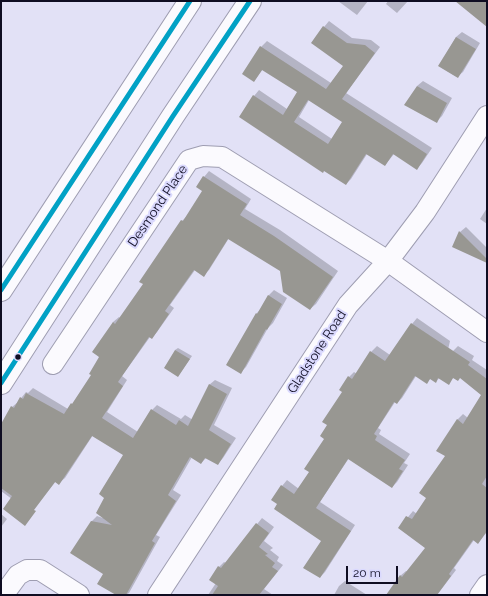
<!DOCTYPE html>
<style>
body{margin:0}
#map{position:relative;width:488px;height:596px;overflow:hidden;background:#e2e1f6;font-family:Raleway,sans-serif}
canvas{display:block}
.frame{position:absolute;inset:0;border:2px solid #0f0d22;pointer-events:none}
.scale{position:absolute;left:346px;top:566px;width:52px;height:18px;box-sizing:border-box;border:2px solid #0f0d22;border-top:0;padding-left:5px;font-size:12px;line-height:14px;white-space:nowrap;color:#0f0d22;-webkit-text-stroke:3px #dad9fe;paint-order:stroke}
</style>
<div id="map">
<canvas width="488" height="596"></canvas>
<div class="frame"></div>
<div class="scale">20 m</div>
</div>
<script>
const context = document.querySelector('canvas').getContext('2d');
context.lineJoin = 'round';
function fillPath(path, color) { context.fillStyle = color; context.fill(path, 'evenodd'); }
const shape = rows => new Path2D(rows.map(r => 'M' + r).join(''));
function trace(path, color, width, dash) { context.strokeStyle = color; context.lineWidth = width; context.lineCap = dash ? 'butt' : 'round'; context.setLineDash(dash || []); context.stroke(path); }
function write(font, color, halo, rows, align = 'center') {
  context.font = font + ' Raleway,sans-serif'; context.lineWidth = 4; context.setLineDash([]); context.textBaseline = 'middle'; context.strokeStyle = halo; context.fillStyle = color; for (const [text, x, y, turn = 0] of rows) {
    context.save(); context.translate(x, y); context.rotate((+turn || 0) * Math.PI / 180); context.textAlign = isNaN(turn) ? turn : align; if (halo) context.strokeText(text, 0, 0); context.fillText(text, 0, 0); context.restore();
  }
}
fillPath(shape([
 [338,1,368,1,357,15],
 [388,1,408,1,397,13,386,4],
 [329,21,352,38,371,40,380,47,346,93,432,148,422,163,417,168,394,154,385,165,367,154,351,179,346,184,324,170,254,96,259,90,287,109,298,92,263,69,254,81,244,74,261,47,267,41,331,83,344,65,324,27],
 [309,100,343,121,332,139,299,117],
 [462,32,480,43,463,72,457,77,439,66,456,37],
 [423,81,452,98,442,116,436,122,417,86],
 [209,171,251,199,245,209,280,230,338,271,316,304,310,309,281,270,229,238,209,270,203,275,195,270,170,305,174,308,157,332,152,338,150,337,122,376,127,380,107,412,138,432,152,410,157,405,181,419,185,415,193,420,209,385,215,380,232,388,214,425,236,438,223,458,218,464,207,457,201,463,192,457,173,490,181,495,156,535,160,537,129,593,126,595,118,595,104,573,91,522,97,516,103,518,106,497,124,454,93,435,65,478,59,483,56,481,31,513,1,491,1,433,4,420,12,407,18,402,26,392,28,393,33,388,68,409,77,399,92,375,101,357,113,322,119,317,120,318,144,284,182,221,188,215,203,191,204,177],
 [487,208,487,224,480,219],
 [466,227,487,248,487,262,453,246,460,232],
 [274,290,287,298,273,323,268,328,246,367,241,372,256,314,261,309,268,296],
 [417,318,450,341,447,354,453,351,458,346,474,356,472,360,487,370,487,532,478,543,474,540,454,568,456,570,437,595,387,595,400,576,406,571,408,572,426,548,399,528,413,511,417,514,428,498,446,456,457,420,463,414,468,418,482,394,460,377,454,377,448,383,440,377,436,382,431,378,427,382,416,376,402,398,397,403,395,402,378,428,381,430,379,434,410,454,404,463,408,465,397,482,392,487,349,458,320,502,355,525,325,572,320,577,322,541,278,504,282,486,287,480,299,489,310,471,325,438,329,425,349,377,354,372,357,374,371,352,377,346,390,355,412,324],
 [178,348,192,356,178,376,175,350],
 [1,514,7,519,1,527],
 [262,518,274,527,264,541,273,548,270,550,279,557,277,561,283,565,264,589,273,595,208,595,216,583,219,567,224,562,226,563],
 [345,581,367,595,334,595,339,586]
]), '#0003');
fillPath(shape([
 [455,1,487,1,487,27],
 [323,26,347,43,365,45,375,53,342,99,427,154,417,170,393,154,385,166,366,154,346,185,324,171,323,173,239,117,253,95,283,115,297,92,262,70,254,82,242,74,260,46,326,89,343,66,311,43],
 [308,100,342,122,328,144,294,122],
 [456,37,476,49,458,78,438,66],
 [417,86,447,103,437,123,404,105],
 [203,176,247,204,240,215,274,236,333,277,310,310,283,292,280,271,228,239,204,277,194,270,165,311,169,314,152,339,149,337,118,382,123,386,102,418,133,438,151,409,176,425,179,420,188,426,209,384,227,394,209,430,231,444,218,465,205,458,201,464,190,457,168,495,176,501,152,541,155,543,126,595,116,595,97,584,103,574,70,553,91,521,112,525,96,513,104,498,99,494,123,455,92,436,59,485,55,482,34,510,36,511,25,526,3,509,12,496,1,488,1,424,11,406,14,408,20,397,23,399,26,393,64,414,71,403,72,404,91,375,89,374,99,357,92,352,113,322,115,324,143,284,139,282,181,220,183,221,202,191,196,187],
 [459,231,487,259,487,263,452,247],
 [268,295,282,304,267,330,266,329,241,374,226,365,256,313,257,314],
 [411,323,470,362,468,365,487,379,487,476,482,484,487,488,487,531,478,544,473,540,449,574,451,576,437,595,386,595,400,575,402,577,425,548,398,528,406,516,412,519,426,498,419,493,445,456,436,451,457,419,463,424,481,395,460,378,458,381,453,378,449,385,438,378,436,383,430,379,427,384,415,376,397,404,394,402,374,434,377,436,375,440,405,460,399,469,403,471,392,488,348,459,316,508,351,531,320,578,303,568,321,541,274,509,277,504,271,500,281,485,294,494,309,472,304,469,324,439,320,436,327,425,322,422,342,392,339,390,348,376,352,379,370,351,385,361],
 [175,350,190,359,178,377,164,368],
 [256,523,269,533,259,547,268,554,265,555,275,563,272,567,278,571,259,595,212,595,218,586,209,580,218,566,221,568]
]), '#989792');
const minor = shape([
 [53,364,189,160,203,156,222,157,388,261,487,332],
 [4,594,18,575,27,570,40,570,79,595],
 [158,595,348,305,388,261,425,212,487,116],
 [480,595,487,585]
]);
const trunk = shape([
 [1,290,190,1],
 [1,383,173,116,250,1]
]);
trace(minor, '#9e9db1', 22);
trace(trunk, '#9e9db1', 24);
trace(minor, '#fbfafe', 20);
trace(trunk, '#fbfafe', 22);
trace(shape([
 [1,290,190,1],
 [1,383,173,116,250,1]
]), '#01a1c5', 5);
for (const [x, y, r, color] of [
 [18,357,3.5,"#0f0d22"]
]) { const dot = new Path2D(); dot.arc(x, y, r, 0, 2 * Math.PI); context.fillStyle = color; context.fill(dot); trace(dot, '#dad9fe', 1.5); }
write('13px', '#0f0d22', '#dad9fe', [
 ["Desmond Place",158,206,-56],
 ["Gladstone Road",317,352,-57]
]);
</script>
